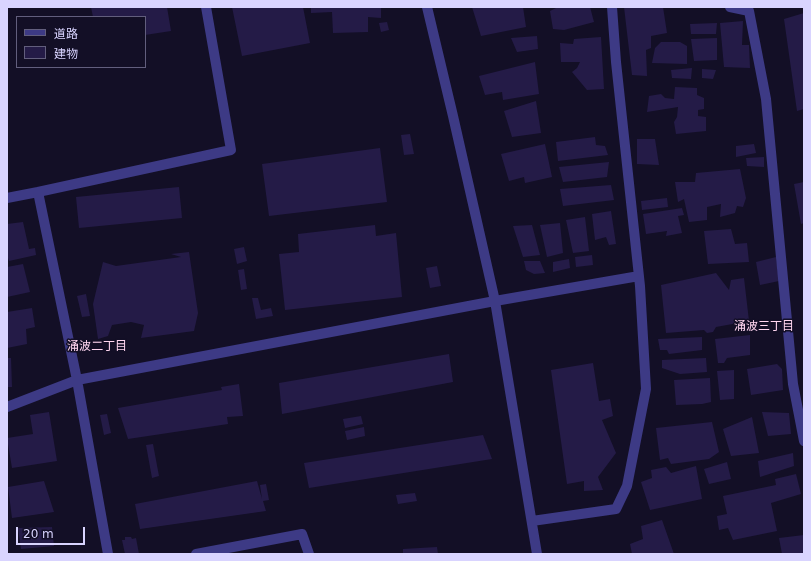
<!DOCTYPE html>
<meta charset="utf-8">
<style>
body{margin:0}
#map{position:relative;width:811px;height:561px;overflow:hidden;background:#130f26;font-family:"DejaVu Sans","Noto Sans JP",sans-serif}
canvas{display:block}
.frame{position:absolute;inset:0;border:8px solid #d9d4ff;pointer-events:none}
.legend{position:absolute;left:16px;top:16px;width:130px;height:52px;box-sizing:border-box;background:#130f26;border:1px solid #625e7d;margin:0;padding:5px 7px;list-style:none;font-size:12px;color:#d9d4ff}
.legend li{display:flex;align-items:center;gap:8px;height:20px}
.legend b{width:20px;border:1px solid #625e7d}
.scale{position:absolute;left:16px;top:527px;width:69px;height:18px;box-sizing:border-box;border:2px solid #d9d4ff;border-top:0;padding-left:5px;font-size:12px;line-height:14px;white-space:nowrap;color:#d9d4ff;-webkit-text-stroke:3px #130f26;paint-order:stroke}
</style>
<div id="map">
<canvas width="811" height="561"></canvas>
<div class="frame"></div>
<ul class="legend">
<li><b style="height:5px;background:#3d3a85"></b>道路</li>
<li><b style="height:11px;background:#241b47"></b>建物</li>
</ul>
<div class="scale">20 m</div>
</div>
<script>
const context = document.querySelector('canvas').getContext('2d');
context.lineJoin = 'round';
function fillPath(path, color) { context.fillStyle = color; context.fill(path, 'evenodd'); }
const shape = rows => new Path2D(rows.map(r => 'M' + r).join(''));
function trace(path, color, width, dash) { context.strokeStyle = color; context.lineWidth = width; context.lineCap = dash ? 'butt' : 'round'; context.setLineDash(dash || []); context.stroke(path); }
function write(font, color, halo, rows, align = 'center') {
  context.font = font + ' "DejaVu Sans","Noto Sans JP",sans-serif'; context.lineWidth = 3; context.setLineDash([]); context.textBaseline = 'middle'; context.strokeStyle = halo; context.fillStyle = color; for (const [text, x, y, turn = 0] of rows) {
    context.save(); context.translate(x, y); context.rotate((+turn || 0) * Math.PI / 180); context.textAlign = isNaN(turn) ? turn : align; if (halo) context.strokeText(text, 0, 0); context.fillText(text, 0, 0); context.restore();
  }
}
fillPath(shape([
 [91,7,167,7,171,31,145,35,145,17,93,17],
 [232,7,303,7,310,43,242,56],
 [311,7,381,7,381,18,368,17,368,32,333,33,332,12,311,13],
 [472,7,523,7,526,27,481,36],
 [558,7,590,7,594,22,564,30,553,29,550,11],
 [624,7,663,7,667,33,651,36,651,48,646,50,647,76,632,75],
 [804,13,804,109,797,111,784,19],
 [743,21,742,45,749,45,750,68,724,67,720,23],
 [387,22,389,30,381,32,379,23],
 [717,23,716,34,691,34,690,24],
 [537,36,538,49,517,52,511,38],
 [601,37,604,89,587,90,572,72,577,68,580,62,561,62,560,43,573,44,574,39],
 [717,38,717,60,694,61,691,39],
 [661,42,680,42,687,46,687,64,652,63,655,48],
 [535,62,539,94,503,100,502,92,485,95,479,76],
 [692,68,691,79,672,78,671,70],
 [702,69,716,70,713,79,702,78],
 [675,87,697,88,697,95,704,98,704,109,698,110,698,116,706,117,706,131,676,134,674,122,677,117,678,107,647,112,649,96,661,94,665,98,674,99],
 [536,101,541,133,512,137,504,111],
 [410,134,414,154,404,155,401,135],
 [595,137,596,145,605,146,608,155,558,161,556,142],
 [637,139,655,139,659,165,637,164],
 [545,144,552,177,525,183,524,177,509,181,501,154],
 [754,144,756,153,736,157,736,146],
 [380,148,387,202,269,216,262,164],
 [764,157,764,167,747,166,746,158],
 [609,162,607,177,563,182,559,167],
 [740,169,746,198,743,207,737,206,735,213,720,217,721,204,707,207,707,220,689,222,684,199,678,202,675,182,695,182,696,173],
 [804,182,804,223,801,224,794,184],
 [611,185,614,200,563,206,560,189],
 [179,187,182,218,79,228,76,197],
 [667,198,668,207,642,210,641,201],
 [682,208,684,215,678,216,682,233,666,236,667,231,646,234,643,214],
 [611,211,616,244,609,245,606,237,595,240,592,214],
 [585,217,589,251,573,253,566,220],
 [23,222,29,249,35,248,36,255,9,261,7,255,7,224],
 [560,223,563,253,547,257,540,225],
 [375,225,376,236,396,233,402,297,285,310,279,254,299,252,298,234],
 [532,225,540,255,523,257,513,226],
 [731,229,735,244,747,243,749,262,708,264,704,231],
 [244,247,247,261,237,264,234,249],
 [189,252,198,313,194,331,141,338,144,325,131,322,112,325,108,336,98,339,93,304,103,262,116,266,181,257,171,254],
 [592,255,593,265,576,267,575,257],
 [776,257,779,281,760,285,756,262],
 [569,259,570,268,553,272,553,262],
 [524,261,540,261,545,273,534,274,526,270],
 [23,264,30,292,7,297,7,267],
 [437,266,441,286,430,288,426,268],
 [244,269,247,289,241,290,238,270],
 [716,273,729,290,731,280,744,278,749,321,716,327,713,332,707,333,704,330,666,333,661,285],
 [86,294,90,316,82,317,77,296],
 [252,298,258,298,261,310,271,308,273,316,256,319],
 [32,308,35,327,26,329,27,344,7,348,7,312],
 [750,335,750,355,727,358,724,363,718,363,715,339],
 [702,337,702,350,669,354,667,350,660,350,658,339],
 [449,354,453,382,282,414,279,383],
 [7,358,11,358,12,387,7,387],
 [706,358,707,372,680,374,662,368,662,360],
 [593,363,599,401,610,399,613,416,602,420,616,453,598,477,603,490,584,491,584,481,567,484,551,370],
 [777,364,782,369,783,390,751,395,747,369],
 [734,370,734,399,720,400,717,371],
 [710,378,711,402,702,404,676,405,674,380],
 [239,384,243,416,227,417,228,424,128,439,118,408,222,390,221,387],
 [49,412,57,461,12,468,7,438,33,434,30,415],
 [762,412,789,413,791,434,768,436],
 [107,414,111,433,104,435,100,415],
 [361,416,363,424,345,428,343,419],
 [752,417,759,453,731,456,723,429],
 [712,422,719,452,709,459,671,464,668,458,660,460,656,428],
 [364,427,365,436,347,440,345,431],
 [483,435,492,459,309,488,304,463],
 [153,444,159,476,152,478,146,445],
 [793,453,794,466,760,477,758,461],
 [727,462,731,479,709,484,704,469],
 [696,466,702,499,650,510,641,482,652,478,651,470,666,467,671,473],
 [796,474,801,494,771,503,777,531,733,540,728,528,719,530,717,516,727,514,723,496,776,485,775,479],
 [44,481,54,512,12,518,8,487],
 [257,481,262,499,260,485,266,484,269,500,263,501,266,511,140,529,135,504],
 [415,493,417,501,398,504,396,495],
 [662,520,674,554,632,554,630,544,643,539,641,526],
 [52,527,54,546,21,549,18,528],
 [804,535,804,554,782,554,779,538],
 [125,537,131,537,132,539,136,538,139,554,125,554,122,540,125,540],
 [437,547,438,554,403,554,403,549]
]), '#241b47');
trace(shape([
 [427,7,453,116,495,301,537,554],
 [730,7,749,11,766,99,793,384,804,441],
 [7,198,38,192],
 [7,407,77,380,495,301,639,276],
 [532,521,616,509,627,486,646,389,640,286,616,62,612,7],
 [108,554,77,380,38,192,231,150,206,7],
 [196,554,302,534,309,554]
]), '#3d3a85', 10);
write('12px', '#ffd6f0', '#130f26', [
 ["涌波三丁目",764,327],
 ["涌波二丁目",97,347]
]);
</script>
